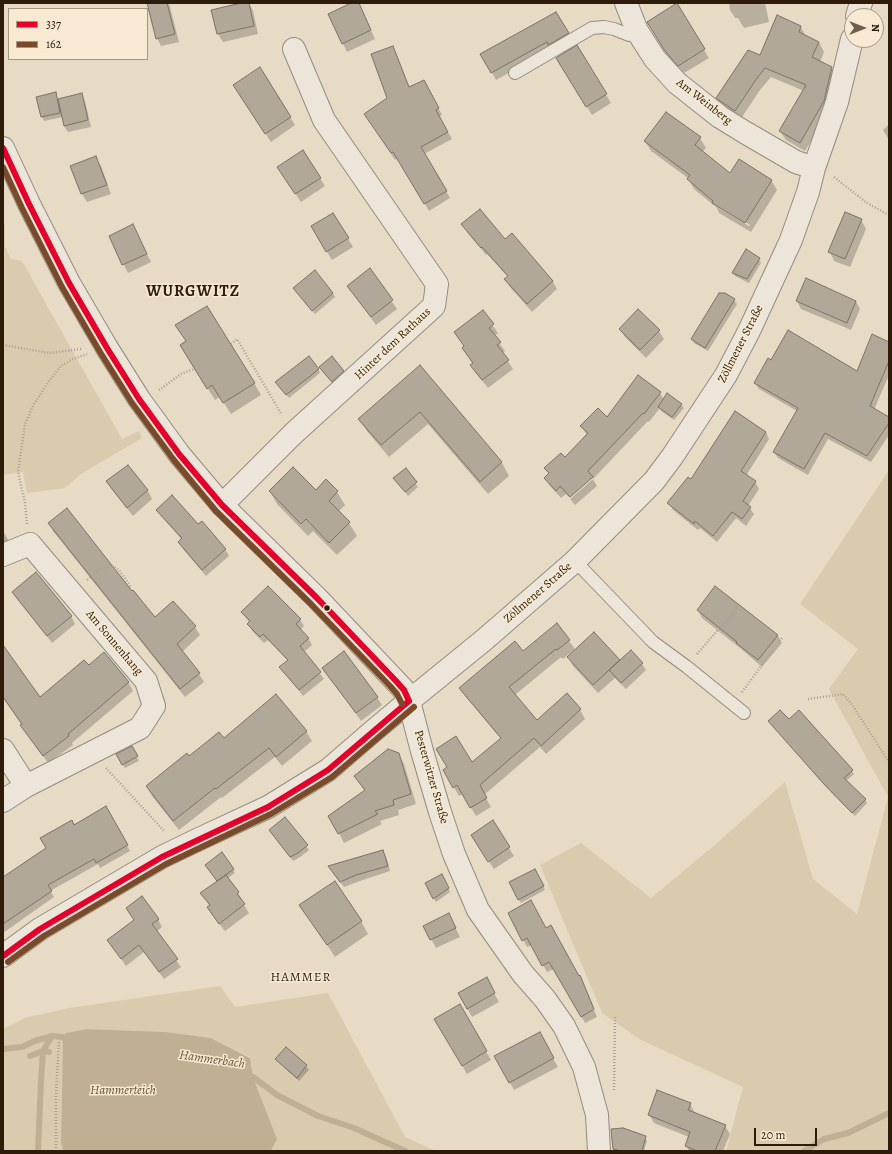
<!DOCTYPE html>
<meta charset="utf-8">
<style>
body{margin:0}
#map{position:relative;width:892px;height:1154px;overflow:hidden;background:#e7dbc6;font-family:Alegreya,serif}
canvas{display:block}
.frame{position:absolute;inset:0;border:4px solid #2e1b0a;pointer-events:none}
.legend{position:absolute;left:8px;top:8px;width:140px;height:52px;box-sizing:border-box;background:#f8ead2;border:1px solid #a79782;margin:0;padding:5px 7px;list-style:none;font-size:12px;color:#2e1b0a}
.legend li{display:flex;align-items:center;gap:8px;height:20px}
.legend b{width:20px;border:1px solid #a79782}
.north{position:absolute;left:844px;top:8px;width:40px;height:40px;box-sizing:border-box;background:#f8ead2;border:1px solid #a79782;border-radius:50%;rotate:90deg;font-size:11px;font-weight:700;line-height:16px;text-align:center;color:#2e1b0a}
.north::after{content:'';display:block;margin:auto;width:14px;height:18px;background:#6f5e4c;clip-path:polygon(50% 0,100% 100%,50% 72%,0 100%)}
.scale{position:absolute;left:754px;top:1128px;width:63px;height:18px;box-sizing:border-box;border:2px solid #2e1b0a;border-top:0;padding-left:5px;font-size:12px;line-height:14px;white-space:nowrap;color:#2e1b0a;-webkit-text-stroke:3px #f8ead2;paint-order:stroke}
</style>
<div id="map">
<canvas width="892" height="1154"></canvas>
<div class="frame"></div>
<ul class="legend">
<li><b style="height:5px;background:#e4002b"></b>337</li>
<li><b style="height:5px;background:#7a4b2a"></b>162</li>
</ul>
<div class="north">N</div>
<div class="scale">20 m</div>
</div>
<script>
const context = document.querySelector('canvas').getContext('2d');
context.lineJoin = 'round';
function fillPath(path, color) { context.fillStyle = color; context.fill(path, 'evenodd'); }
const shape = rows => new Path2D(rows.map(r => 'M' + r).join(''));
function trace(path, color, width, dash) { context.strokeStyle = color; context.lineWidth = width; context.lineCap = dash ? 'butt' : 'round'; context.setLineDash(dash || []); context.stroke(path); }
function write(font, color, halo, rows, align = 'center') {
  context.font = font + ' Alegreya,serif'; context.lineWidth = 3; context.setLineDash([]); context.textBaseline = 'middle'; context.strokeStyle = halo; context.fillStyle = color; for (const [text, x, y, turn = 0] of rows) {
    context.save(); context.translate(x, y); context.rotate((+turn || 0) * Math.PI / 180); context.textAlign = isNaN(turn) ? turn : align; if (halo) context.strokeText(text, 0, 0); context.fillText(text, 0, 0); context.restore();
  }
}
fillPath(shape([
 [3,222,5,225,5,247,11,259,22,261,122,439,139,431,142,438,81,474,65,488,27,493,23,472,3,475],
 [889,470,889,1151,726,1151,743,1087,641,1040,602,1013,540,865,581,843,651,898,717,843,785,782,813,879,857,914,888,797,829,689,858,649,800,604],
 [220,986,235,1007,328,993,405,1137,436,1151,271,1151,277,1139,253,1077,250,1057,211,1038,166,1032,87,1029,66,1033,63,1037,61,1143,63,1151,3,1151,3,1029,25,1018,69,1008],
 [286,1047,307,1065,297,1078,275,1060]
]), '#dbcbae');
fillPath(shape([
 [87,1029,166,1032,211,1038,250,1058,253,1077,277,1139,271,1151,63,1151,61,1143,63,1037,66,1033]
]), '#c1af94');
fillPath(shape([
 [148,3,169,3,179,42,161,46,157,38],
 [245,3,249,3,253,11,258,34,223,42,218,34,212,10],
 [353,3,358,3,375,39,347,52,343,43],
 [729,3,765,3,769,22,744,28,738,18,735,18,730,10],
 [677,5,709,58,684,73,667,54,648,22],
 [801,27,806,37,819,42,824,52,820,62,832,68,837,77,829,111,805,151,786,140,780,131,804,91,771,77,760,90,740,120,722,107,717,98,760,56],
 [568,33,572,40,552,49,496,80,482,54],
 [392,47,396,54,409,88,428,88,442,115,439,117,452,139,424,154,450,198,429,211,398,158,395,160,370,121,389,99],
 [577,47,611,103,592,115,562,66],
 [239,93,290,117,295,125,271,142],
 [55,94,58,100,81,94,85,101,91,127,68,132,64,126,63,117,44,121,42,117,37,98],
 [889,124,889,140,883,130],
 [700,138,706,148,702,152,730,175,771,180,777,190,751,232,719,213,717,208,694,189,688,178,651,151,645,141],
 [714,202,750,225,749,226,714,205],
 [96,158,101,166,111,194,87,202,82,194,72,166],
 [283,175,320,178,325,186,301,202],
 [333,214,353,247,332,260,312,227],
 [861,220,866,229,850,267,834,261,830,252],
 [463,224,505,241,512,235,553,282,557,289,532,312,510,287,506,279,508,277,487,254,486,255,467,232],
 [137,234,151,262,128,273,110,237],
 [759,259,761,263,749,283,735,276,733,273],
 [370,270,397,309,376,325,348,286],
 [296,292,333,293,335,297,315,314],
 [734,300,737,304,708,351,694,343,692,339],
 [797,301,856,302,860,309,851,330,801,309],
 [638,311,659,331,664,339,646,358,625,337,620,329],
 [483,312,498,333,494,336,505,351,502,353,513,369,488,388,476,373,472,365,473,364,463,348],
 [889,343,889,375,874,410,889,418,889,435,871,462,828,439,808,475,778,458,774,452,797,411,759,389,755,383,857,372],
 [188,357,254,383,261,395,231,414,220,397,215,400],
 [419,367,502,463,509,476,488,494,428,424,389,457,367,431,359,419],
 [318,369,320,373,289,398,279,386],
 [322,371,343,371,346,375,334,385],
 [660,393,664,400,681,405,684,408,674,420,661,411,660,408,649,422,648,421,593,479,597,486,575,505,570,499,593,479,593,476,569,497,566,494,561,498,550,486,545,478,549,474,545,468,565,459,587,435,581,426,607,418],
 [766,432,769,439,746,476,755,482,759,489,748,506,754,514,746,526,736,518,717,542,700,528,698,530,673,510,669,503,691,480],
 [128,466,148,491,152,499,133,516,112,490,107,482],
 [406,469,418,487,408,496,397,482],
 [326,480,337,492,345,505,338,512,349,523,357,536,337,555,313,531,308,536,277,504,270,491,316,491],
 [157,510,225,549,229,556,206,576,183,549,179,542,182,540,161,516],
 [49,523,131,592,155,619,195,627,200,635,182,652,199,674,204,682,185,697,53,531],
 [3,531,9,541,3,545],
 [13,592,71,616,75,624,52,643,18,600],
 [698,610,757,619,778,636,782,643,762,667,740,648,702,618],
 [242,612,300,620,304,626,300,630,308,638,312,645,304,652,324,679,303,696,281,667,288,661,268,640,264,643,252,631,249,624,250,623],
 [557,625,575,649,563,659,561,657,515,695,537,722,580,710,585,719,546,754,540,747,484,795,491,807,476,816,463,794,459,796,449,779,472,764,501,739,466,697,461,688,523,652],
 [631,652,642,664,646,670,626,689,615,678,598,693,573,666,568,657,619,661],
 [3,654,40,699,88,666,128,682,133,691,72,743,73,745,48,763,3,698],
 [323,668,377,697,382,705,361,721],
 [769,721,789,721,852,771,854,774,846,781,865,799,867,803,855,816,826,787],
 [306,731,312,741,282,766,275,757,222,798,221,797,179,830,152,796,147,786,189,757,223,740],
 [132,747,139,761,125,768,117,755],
 [398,754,404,764,416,804,398,810,399,815,380,821,382,824,344,843,339,833,365,792,355,776],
 [106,808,130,851,100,868,98,864,50,891,54,897,3,933,3,878,47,849,74,826],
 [285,818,309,850,300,857,293,861,272,834],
 [492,822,514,856,494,869,477,843],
 [383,851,386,856,390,871,360,881,344,887,332,872],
 [208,869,233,869,235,873,228,878,238,893,243,901,242,902,249,913,225,931,213,916,208,908,210,906,202,894,218,882],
 [535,870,545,890,521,903,510,883],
 [442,875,450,892,436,902,426,883],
 [301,906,361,921,368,934,335,957],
 [509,913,546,929,579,977,580,976,597,1017,585,1023,554,969,547,972,532,945,527,947],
 [158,919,162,927,156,932,181,967,164,979,144,952,126,966,108,940],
 [453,923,460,937,436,948,431,939],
 [486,979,499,1002,472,1017,459,994],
 [459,1006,491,1060,467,1074,436,1020],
 [539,1034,558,1067,514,1090,496,1057],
 [286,1048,306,1066,309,1070,299,1081,279,1063,276,1060],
 [690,1104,695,1113,725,1126,730,1134,723,1151,689,1151,686,1146,689,1137,654,1123,649,1114],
 [645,1137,647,1141,644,1151,615,1151,614,1148]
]), '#0003');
trace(shape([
 [3,1049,22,1047,37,1040,53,1036],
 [30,1056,43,1051,49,1052],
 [247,1076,253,1077,277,1095,318,1116,354,1128,405,1151],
 [38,1151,41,1081,43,1051,52,1036,63,1037,69,1042],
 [804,1151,824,1139,848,1133,889,1113]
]), '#c1af94', 6);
const building = shape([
 [147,3,167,3,175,34,156,39,147,3],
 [241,3,249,3,254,26,217,34,211,10,241,3],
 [351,3,359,3,371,30,342,44,328,14,351,3],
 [677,3,705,49,678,66,665,51,647,22,677,3],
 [556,12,569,33,548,45,547,42,491,73,480,54,556,12],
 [777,15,801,26,799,32,819,42,812,57,832,67,824,101,800,143,779,131,806,85,765,68,755,81,735,111,716,98,748,50,760,55,777,15],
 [577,45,607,94,586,107,556,58,577,45],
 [393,46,409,87,424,80,439,108,436,110,448,132,421,147,447,191,424,204,393,152,391,153,364,114,387,98,371,54,393,46],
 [260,67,291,117,265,134,233,85,260,67],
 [56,92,60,113,41,117,36,97,56,92],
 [82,93,88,120,64,126,58,99,82,93],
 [666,112,701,137,695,145,730,173,739,159,772,180,745,223,712,203,713,201,687,179,690,175,644,141,666,112],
 [303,150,321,178,295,194,277,167,303,150],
 [96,156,107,185,81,194,70,166,96,156],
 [480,209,505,239,512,233,553,281,527,304,504,279,508,276,482,247,481,248,461,224,480,209],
 [845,212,862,219,845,259,828,252,845,212],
 [333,213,349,238,326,252,311,226,333,213],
 [133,224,147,254,122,265,109,236,133,224],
 [746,249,760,258,747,279,732,273,746,249],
 [370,268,393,300,371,317,347,286,370,268],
 [315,270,333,293,312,311,293,288,315,270],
 [806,278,856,301,847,323,796,301,806,278],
 [719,293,725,293,735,299,705,348,691,339,719,293],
 [207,306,255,383,223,403,212,385,207,389,180,345,186,341,175,325,207,306],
 [638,309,660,330,640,350,619,329,638,309],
 [483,310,494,324,489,328,501,342,497,345,509,360,482,380,470,365,473,363,462,348,464,346,454,332,483,310],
 [788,330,857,371,872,334,889,342,889,361,870,406,889,417,889,423,867,456,825,433,804,469,773,452,798,408,754,383,768,358,771,360,788,330],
 [309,356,319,369,286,395,275,382,309,356],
 [332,356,344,371,332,382,319,367,332,356],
 [420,365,502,462,480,482,420,412,381,445,358,419,420,365],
 [638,375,661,392,644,414,643,413,588,471,593,477,570,497,560,486,556,491,544,478,549,473,544,468,561,453,565,457,588,433,580,426,598,408,607,417,638,375],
 [667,393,682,404,672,417,658,407,667,393],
 [735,411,766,432,741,471,756,481,743,501,751,507,742,519,732,512,713,536,695,521,694,524,667,503,688,477,691,479,735,411],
 [128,465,148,490,127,508,106,481,128,465],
 [293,467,316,490,326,479,338,491,329,501,350,522,329,543,306,519,301,524,269,491,293,467],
 [406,468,417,482,405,492,393,478,406,468],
 [172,495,198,524,202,521,226,549,202,570,178,542,182,538,156,510,172,495],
 [67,508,132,591,133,590,155,617,173,601,196,626,177,644,200,673,180,689,48,523,67,508],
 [36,572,72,616,47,636,12,592,36,572],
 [268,586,301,619,296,624,309,638,300,646,321,672,299,690,279,667,288,660,263,634,260,637,247,624,250,621,241,612,268,586],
 [715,586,778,635,758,660,736,643,737,642,697,610,715,586],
 [557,623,570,640,557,650,556,649,509,687,537,720,567,693,581,709,541,746,534,738,480,785,487,798,470,808,457,785,453,788,443,770,447,767,436,749,456,736,472,762,501,738,459,688,515,641,523,651,557,623],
 [594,632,620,660,593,685,567,657,594,632],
 [3,645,40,697,84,660,89,665,104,652,129,682,68,734,69,736,43,756,20,725,22,724,3,697,3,645],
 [631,650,643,663,621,683,609,670,631,650],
 [344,651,378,697,356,713,322,668,344,651],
 [276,694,307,731,276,757,269,748,216,789,215,788,173,821,146,786,187,753,189,756,219,732,224,738,276,694],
 [780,710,789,719,799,710,853,770,844,778,866,799,852,813,823,783,768,721,780,710],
 [132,746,138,756,122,765,116,754,132,746],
 [388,749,399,753,411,794,393,800,394,805,375,811,378,814,338,834,328,816,365,790,354,776,388,749],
 [106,806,128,845,96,863,94,859,48,885,52,891,3,924,3,877,46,848,40,838,72,820,74,825,106,806],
 [285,817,308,845,298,853,290,857,269,830,285,817],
 [493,820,510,847,488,862,471,835,493,820],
 [383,850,388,866,356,875,340,882,328,866,383,850],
 [222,852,234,869,217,881,205,865,222,852],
 [535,869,544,886,518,900,509,882,535,869],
 [442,874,449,888,433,899,425,883,442,874],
 [226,875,239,892,237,894,245,904,219,924,207,907,210,905,200,893,226,875],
 [335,881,362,921,327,945,299,905,335,881],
 [142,896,159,919,152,924,178,959,159,972,139,945,121,959,107,940,134,920,126,908,142,896],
 [531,900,546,928,551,925,579,976,580,975,594,1009,581,1017,549,962,542,966,527,938,522,941,508,913,531,900],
 [449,913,456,928,430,940,423,926,449,913],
 [487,977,495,993,467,1009,458,993,487,977],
 [460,1004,487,1051,462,1066,434,1019,460,1004],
 [540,1032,554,1058,509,1083,494,1056,540,1032],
 [286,1047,307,1065,297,1078,275,1059,286,1047],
 [657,1090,691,1103,688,1110,726,1125,715,1151,697,1151,685,1146,690,1132,648,1115,657,1090],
 [623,1128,646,1136,642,1151,621,1151,613,1149,611,1129,623,1128]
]);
fillPath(building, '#b1a899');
trace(building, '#7b7265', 1);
const service = shape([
 [515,73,592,28,604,27,614,29,629,35,637,31],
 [575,561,653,642,687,667,744,713]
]);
const minor = shape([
 [626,3,637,31,655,59,677,83,720,117,746,133,796,162,814,168],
 [857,16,861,3],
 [222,505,294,433,434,306,437,284,324,120,294,49],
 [3,555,30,544,146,681,154,706,140,728,26,786,3,801],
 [409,701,484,640,575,561,654,481,672,457,726,375,749,331,791,240,808,192,814,168,837,102,852,39],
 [3,750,26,786]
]);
const tertiary = shape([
 [3,148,29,204,69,283,107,348,139,399,179,454,222,505,317,598,404,690,409,701,422,751,440,812,454,854,478,910,523,974,545,999,564,1026,584,1067,597,1115,599,1151],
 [3,956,40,929,162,857,197,840,268,807,328,770,372,732,409,701]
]);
trace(service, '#958c7e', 14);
trace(minor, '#958c7e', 24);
trace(tertiary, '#958c7e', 24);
trace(shape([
 [834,177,867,203,889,215],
 [231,344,237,339,282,415],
 [3,345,50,353,82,349],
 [159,390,181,374,194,369],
 [27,524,25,503,18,472,25,424,34,404,49,381,61,366,73,359,87,354],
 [87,580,97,571,111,565,119,570,131,587],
 [697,654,737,608],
 [742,692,782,638],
 [808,699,843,694,853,706,889,762],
 [106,768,165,832],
 [614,1090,615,1016],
 [56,1151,56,1096,59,1040]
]), '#a6a096', 2.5, [1, 2]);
trace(service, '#ebe5da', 12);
trace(minor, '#ebe5da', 22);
trace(tertiary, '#ebe5da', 22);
trace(shape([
 [3,148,29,204,69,283,107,348,139,399,179,454,222,505,317,598,396,681,404,690,409,701],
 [3,956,40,929,162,857,268,807,328,770,409,701]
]), '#e4002b', 6);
trace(shape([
 [3,167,22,208,62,287,100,352,132,403,173,459,216,511,311,604,390,686,397,694,402,704],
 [8,962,44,936,166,864,271,814,332,777,414,707]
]), '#7a4b2a', 6);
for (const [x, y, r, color] of [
 [327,608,3.5,"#2e1b0a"]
]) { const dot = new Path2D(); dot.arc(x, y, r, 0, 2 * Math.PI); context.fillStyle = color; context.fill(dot); trace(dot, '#f8ead2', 1.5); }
write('12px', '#2e1b0a', '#f8ead2', [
 ["Am Weinberg",704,102,38],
 ["Hinter dem Rathaus",393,344,-43],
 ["Zöllmener Straße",741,344,-63],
 ["Zöllmener Straße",538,593,-41],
 ["Am Sonnenhang",114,643,50],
 ["Pesterwitzer Straße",431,777,74]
]);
context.letterSpacing = '1px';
write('13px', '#2e1b0a', '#f8ead2', [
 ["HAMMER",301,978]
]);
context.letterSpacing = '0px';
write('italic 13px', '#624f38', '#f8ead2', [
 ["Hammerbach",212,1060,8],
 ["Hammerteich",123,1091]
]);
context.letterSpacing = '1px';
write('bold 16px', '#2e1b0a', '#f8ead2', [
 ["WURGWITZ",193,292]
]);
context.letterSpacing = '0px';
</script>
